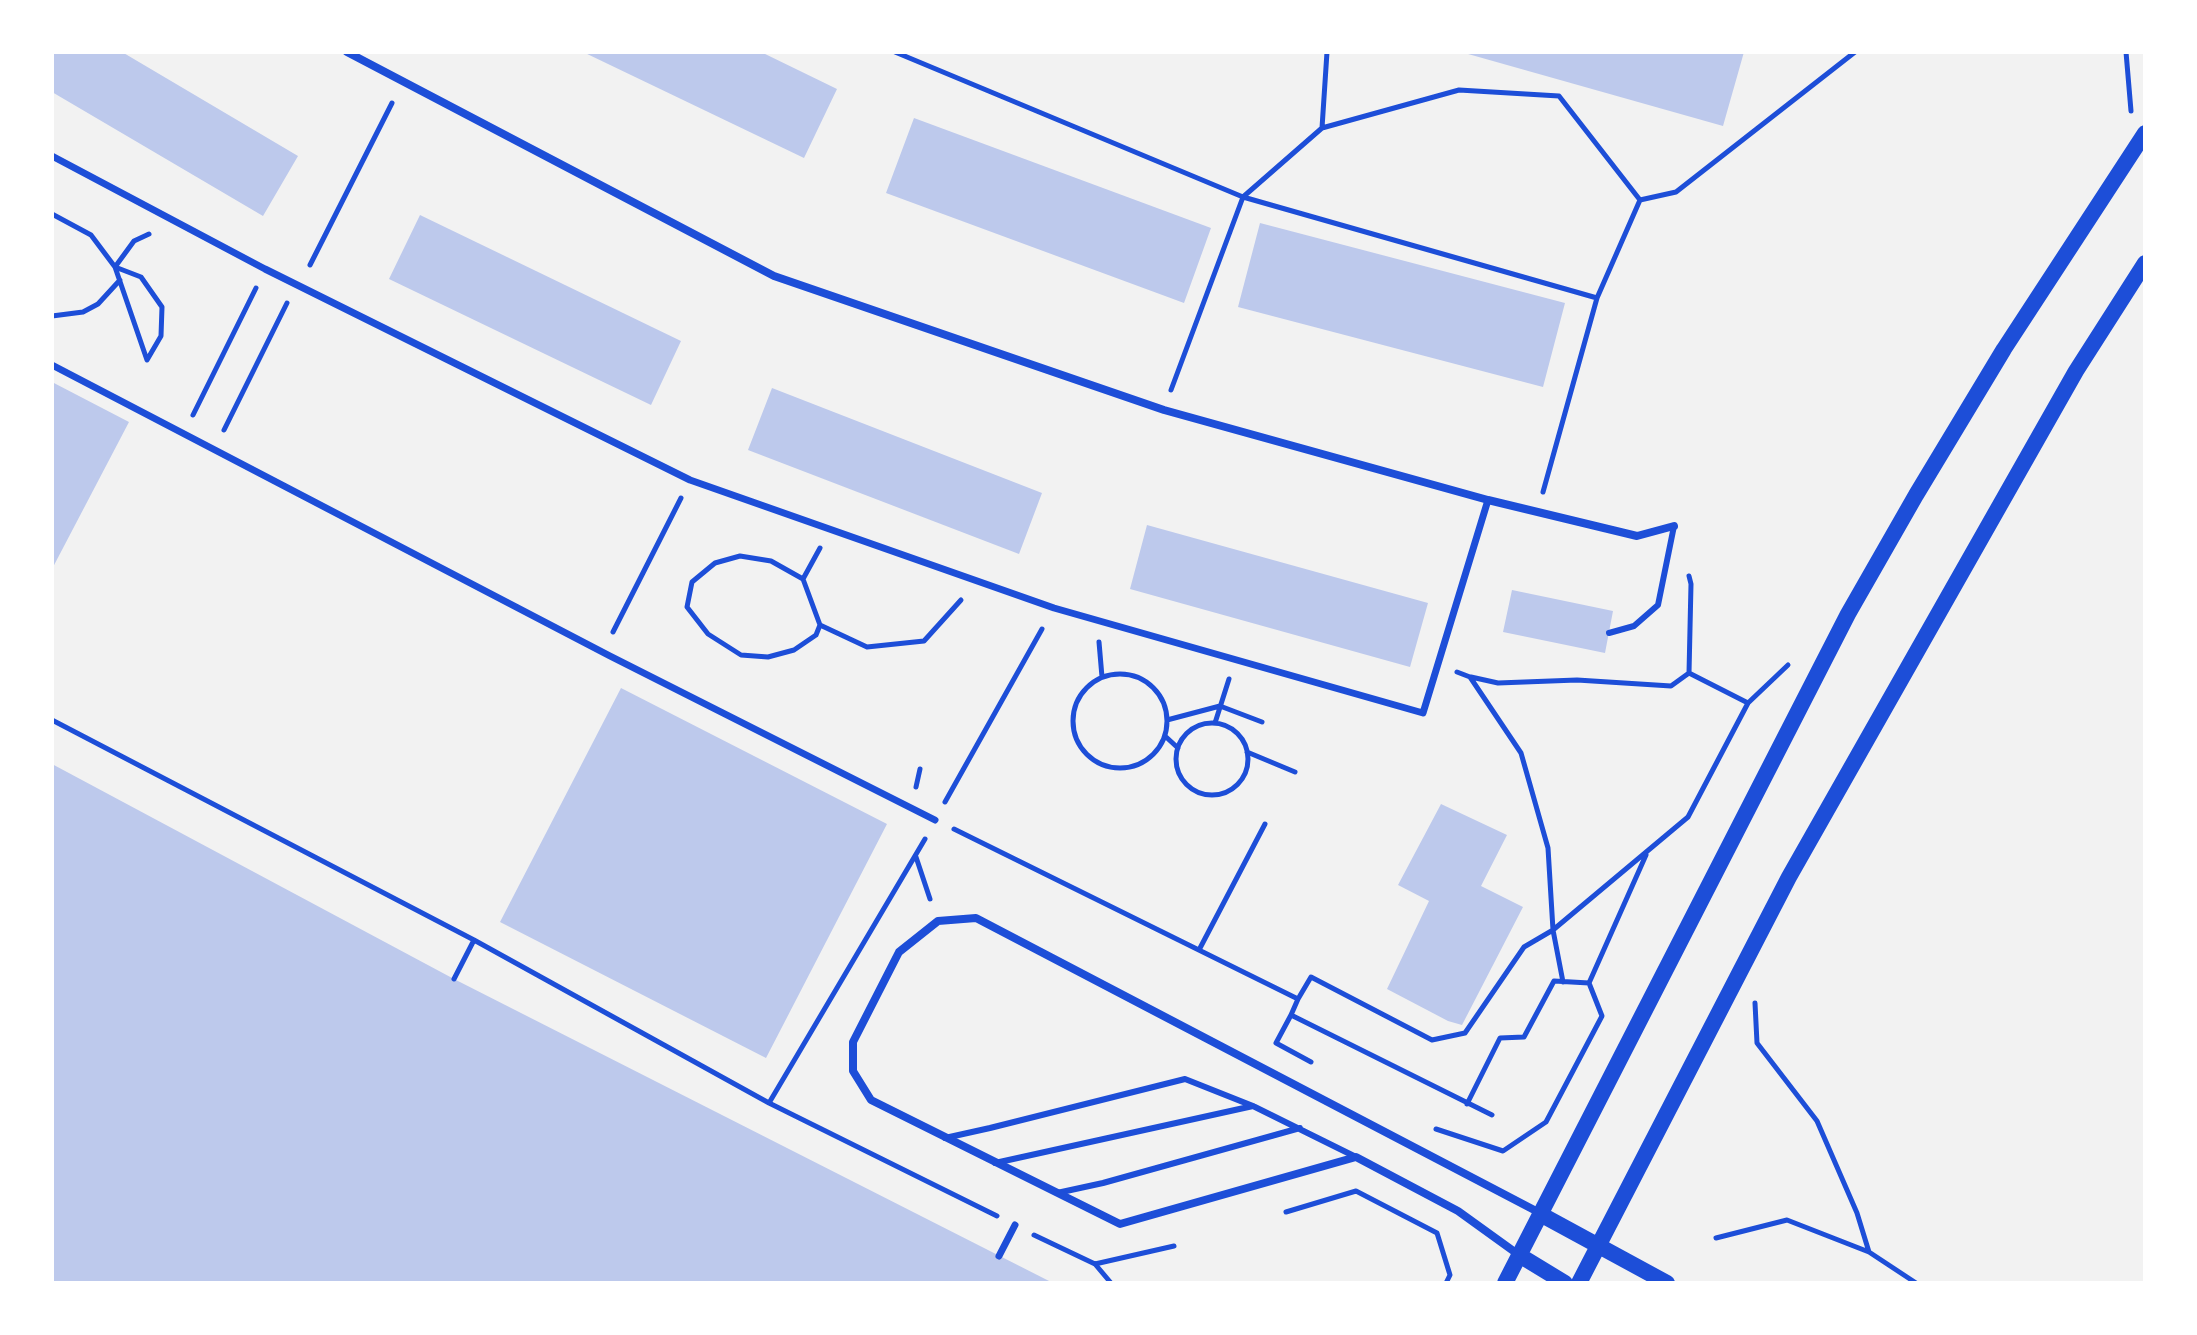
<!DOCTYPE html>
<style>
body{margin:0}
#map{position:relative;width:2197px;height:1335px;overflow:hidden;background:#f2f2f2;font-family:Overpass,sans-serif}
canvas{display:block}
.frame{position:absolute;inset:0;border:54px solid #fff;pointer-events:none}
</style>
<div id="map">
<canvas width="2197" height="1335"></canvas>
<div class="frame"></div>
</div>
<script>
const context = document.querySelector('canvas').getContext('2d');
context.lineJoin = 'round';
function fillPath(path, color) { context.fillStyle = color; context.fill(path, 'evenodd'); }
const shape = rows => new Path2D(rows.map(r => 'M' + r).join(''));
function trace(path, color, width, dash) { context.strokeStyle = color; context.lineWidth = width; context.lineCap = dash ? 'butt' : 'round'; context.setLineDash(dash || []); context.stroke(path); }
fillPath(shape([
 [52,52,122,52,298,156,263,216,52,92],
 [583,52,761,52,837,89,804,158],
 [1461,52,1744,52,1723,126],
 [914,118,1211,228,1184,303,886,193],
 [420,215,681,341,651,405,389,279],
 [1260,223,1565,303,1543,387,1238,307],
 [52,382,129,422,52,569],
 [772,388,1042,493,1019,554,748,450],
 [1147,525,1428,603,1410,667,1130,589],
 [1512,590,1613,611,1605,653,1503,632],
 [621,688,887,824,766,1058,500,922],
 [52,764,454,979,1053,1283,52,1283],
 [1441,804,1507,835,1481,886,1523,907,1462,1025,1448,1021,1387,989,1429,901,1398,885]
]), '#bdc9ec');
trace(shape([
 [895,52,1243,197,1597,298],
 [2126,52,2131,111],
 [1322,128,1327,52],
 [1640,200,1676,192,1855,52],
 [52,214,91,235,115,267,141,277,162,307,161,336,147,360,115,267,134,241,149,234],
 [310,265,392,103],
 [52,316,83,312,98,304,120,280],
 [1171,390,1243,197,1322,128,1459,90,1559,96,1640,200,1597,298,1543,492],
 [193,415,256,288],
 [224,430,287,303],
 [1689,576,1691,584,1689,673,1748,703],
 [803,579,820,548],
 [820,625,816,635,794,650,768,657,741,655,708,634,687,607,692,582,715,563,740,556,771,561,803,579,820,625,867,647,924,641,961,600],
 [613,632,681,498],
 [1099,642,1102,677],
 [1457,672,1470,677,1521,753,1548,848,1553,930,1563,982],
 '1073 721a47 47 0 1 1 94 0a47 47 0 1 1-94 0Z',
 [1471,677,1498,683,1577,680,1671,686,1689,673],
 [52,720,474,940,769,1103,997,1216],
 [1167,720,1220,706,1262,722],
 [1215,723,1229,679],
 '1176 759a36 36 0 1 1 72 0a36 36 0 1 1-72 0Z',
 [1165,736,1178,748],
 [1247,752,1295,772],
 [916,787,920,769],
 [945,802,1042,629],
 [954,829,1298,999,1291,1015,1492,1115],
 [916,857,930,899],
 [1199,950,1265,824],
 [454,979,474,940],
 [1298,999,1311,977,1432,1040,1465,1033,1524,947,1553,930,1688,817,1748,703,1788,665],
 [1755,1003,1757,1043,1817,1121,1857,1213,1869,1252],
 [1291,1015,1276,1043,1311,1062],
 [769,1103,925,839],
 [1467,1104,1500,1038,1524,1037,1554,981,1589,983],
 [1436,1129,1503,1151,1546,1122,1602,1016,1589,983,1646,855],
 [1286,1212,1356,1191,1437,1233,1450,1275,1446,1283],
 [1034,1235,1095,1264,1174,1246],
 [1716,1238,1787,1220,1869,1252,1916,1283],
 [1095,1264,1111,1283]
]), '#1d4ed8', 5);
trace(shape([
 [1609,633,1634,626,1658,605,1674,526],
 [945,1138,990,1128,1185,1079,1253,1106,1356,1157],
 [995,1163,1253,1106],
 [1057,1193,1103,1183,1300,1128]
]), '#1d4ed8', 6);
trace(shape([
 [52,156,265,269,690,480,1054,608,1423,713,1488,500],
 [52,365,610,656,935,820],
 [999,1256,1015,1225]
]), '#1d4ed8', 7);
trace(shape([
 [347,52,774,276,1164,410,1488,500,1637,536,1674,526],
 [1519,1255,1458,1211,1356,1157,1120,1224,871,1100,853,1071,853,1042,899,952,938,921,976,918,1540,1213]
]), '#1d4ed8', 8);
trace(shape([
 [1540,1214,1667,1283],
 [1519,1255,1565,1283],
 [1505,1283,1848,614,1916,495,2004,349,2145,133],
 [1579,1283,1789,877,2076,371,2145,263]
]), '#1d4ed8', 16);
</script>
